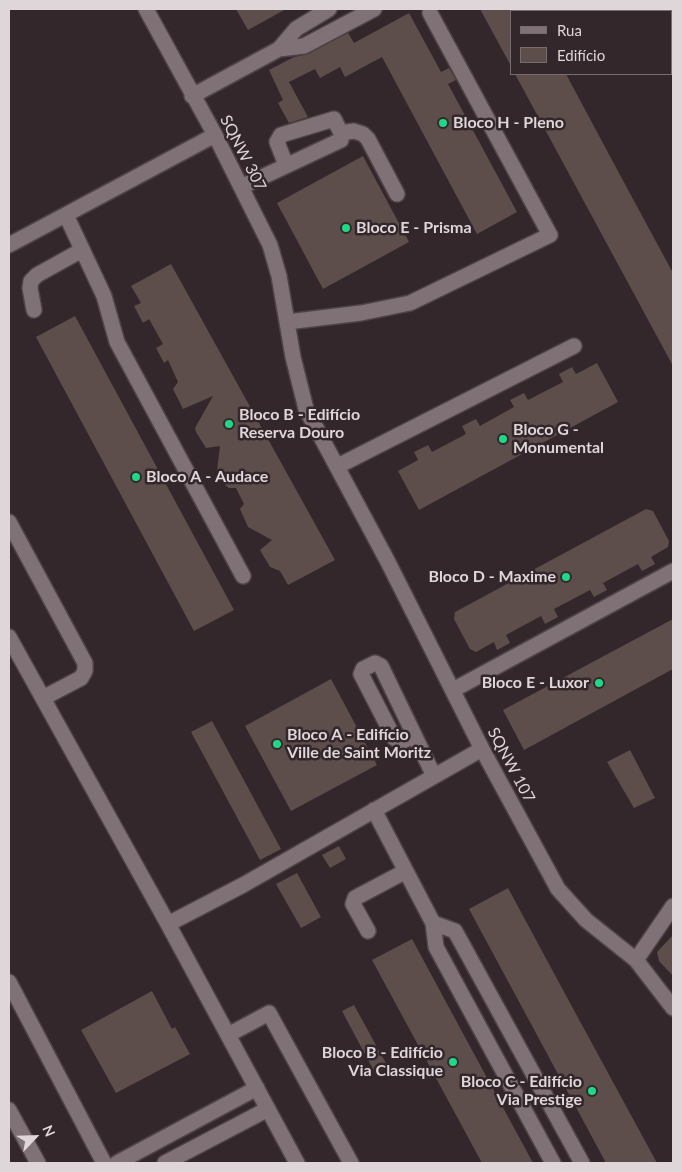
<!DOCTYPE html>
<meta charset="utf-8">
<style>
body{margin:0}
#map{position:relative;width:682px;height:1172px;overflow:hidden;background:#33272b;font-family:Lato,sans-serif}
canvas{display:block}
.frame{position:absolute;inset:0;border:10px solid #ded6d8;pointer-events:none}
.legend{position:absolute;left:510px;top:10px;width:162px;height:65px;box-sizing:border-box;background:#33272b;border:1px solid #776d70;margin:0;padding:6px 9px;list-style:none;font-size:15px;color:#ded6d8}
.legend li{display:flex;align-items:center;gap:10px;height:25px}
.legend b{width:25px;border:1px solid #776d70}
.north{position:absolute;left:10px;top:1112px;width:50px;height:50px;-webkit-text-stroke:4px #33272b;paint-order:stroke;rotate:66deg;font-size:14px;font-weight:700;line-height:20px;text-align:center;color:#ded6d8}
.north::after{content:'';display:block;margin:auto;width:18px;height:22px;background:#ded6d8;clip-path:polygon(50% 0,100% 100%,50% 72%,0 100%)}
</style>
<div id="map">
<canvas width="682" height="1172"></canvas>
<div class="frame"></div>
<ul class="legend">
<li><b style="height:6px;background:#807176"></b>Rua</li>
<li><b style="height:14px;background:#5d4e4c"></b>Edifício</li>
</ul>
<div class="north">N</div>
</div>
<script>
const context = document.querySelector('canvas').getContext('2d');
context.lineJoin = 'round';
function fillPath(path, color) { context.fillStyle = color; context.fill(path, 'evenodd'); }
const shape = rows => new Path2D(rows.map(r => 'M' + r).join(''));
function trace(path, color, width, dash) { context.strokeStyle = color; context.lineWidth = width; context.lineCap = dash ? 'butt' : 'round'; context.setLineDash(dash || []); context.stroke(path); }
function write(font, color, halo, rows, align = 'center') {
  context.font = font + ' Lato,sans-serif'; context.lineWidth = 5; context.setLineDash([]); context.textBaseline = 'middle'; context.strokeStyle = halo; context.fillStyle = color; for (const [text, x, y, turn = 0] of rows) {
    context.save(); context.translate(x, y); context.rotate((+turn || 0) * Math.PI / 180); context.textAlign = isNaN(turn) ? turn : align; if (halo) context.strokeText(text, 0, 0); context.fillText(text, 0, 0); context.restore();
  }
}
fillPath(shape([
 [236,9,286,9,248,30],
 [480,9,511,9,511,66],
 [409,13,441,72,449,68,456,80,448,84,517,212,477,234,382,57,345,77,340,67,320,78,315,69,289,82,308,117,289,123,278,103,283,100,269,70,294,57,308,54,348,33,354,43],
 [515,74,566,74,620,175,673,273,673,366],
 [363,156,409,242,323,289,277,203],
 [171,264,335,560,288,585,280,571,270,567,260,550,272,540,248,527,240,509,244,504,236,488,229,488,225,485,217,471,220,446,206,448,196,432,195,428,213,396,183,409,173,389,178,382,168,360,164,363,156,348,163,344,149,319,143,323,134,306,141,303,131,286],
 [75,316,234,610,194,631,36,337],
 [597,363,618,402,419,510,398,471,418,460,414,452,428,445,432,452,466,434,462,426,476,419,480,426,514,407,510,400,524,393,528,400,563,382,559,374,572,367,576,374],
 [646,509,653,511,669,541,668,547,651,557,655,564,642,571,638,564,603,583,607,590,594,597,590,590,554,609,558,617,545,624,541,616,506,635,510,643,497,650,494,642,476,652,470,649,454,619,455,612],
 [673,619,673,669,524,750,503,710],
 [331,679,377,765,291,811,245,726],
 [212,721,281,849,260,860,191,732],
 [630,750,655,798,634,808,607,762],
 [339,846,346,859,330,868,322,855],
 [297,873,321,917,301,928,276,884],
 [508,888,576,1014,657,1163,606,1163,469,909],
 [673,935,673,976,659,961,657,952],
 [412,939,533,1163,482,1163,372,960],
 [152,991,172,1029,175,1027,190,1054,116,1093,81,1030],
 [354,1005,388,1067,375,1073,342,1011]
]), '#5d4e4c');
const minor = shape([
 [146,9,215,135,270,245,279,276,293,357,306,409,388,562,482,749,558,889,586,920,636,960,673,1008],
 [279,49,296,29,329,9],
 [192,96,279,49,304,46,374,9],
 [341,133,354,131,363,134,368,139,397,194],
 [241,187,341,140,341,133,334,119,281,135,277,142,286,165],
 [66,215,104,296,117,342,243,576],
 [9,245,215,135],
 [34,310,30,288,31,281,37,275,82,250],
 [287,322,361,313,410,303,550,235,430,13],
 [338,466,574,346],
 [9,522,85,663,85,671,81,678,43,698],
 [9,637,168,924,297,1163],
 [453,690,673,571],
 [414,736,401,742,394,738,361,674,363,669,375,663,381,666,434,776],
 [374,810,433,923,436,947,553,1163],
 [433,923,455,931,582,1163],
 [168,924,243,885,482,749],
 [368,931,353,904,355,898,406,871],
 [636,960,673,906],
 [9,982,104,1163],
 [228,1035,269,1013,351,1163],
 [9,1110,38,1163],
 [117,1163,257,1088],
 [165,1163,268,1109]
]);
trace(minor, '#4e4346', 18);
trace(minor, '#807176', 15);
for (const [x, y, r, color] of [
 [443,123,5,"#1ed888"],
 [346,228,5,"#1ed888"],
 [229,424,5,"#1ed888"],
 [503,439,5,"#1ed888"],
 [136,477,5,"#1ed888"],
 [566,577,5,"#1ed888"],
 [599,683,5,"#1ed888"],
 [277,744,5,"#1ed888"],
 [453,1062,5,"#1ed888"],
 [592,1091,5,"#1ed888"]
]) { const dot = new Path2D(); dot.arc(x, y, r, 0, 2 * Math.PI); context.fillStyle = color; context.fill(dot); trace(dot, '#33272b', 2); }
write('bold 16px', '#ded6d8', '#33272b', [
 ["Bloco H - Pleno",453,123],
 ["Bloco E - Prisma",356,228],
 ["Bloco B - Edifício",239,415],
 ["Reserva Douro",239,433],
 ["Bloco G -",513,430],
 ["Monumental",513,448],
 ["Bloco A - Audace",146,477],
 ["Bloco D - Maxime",556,577,"right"],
 ["Bloco E - Luxor",589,683,"right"],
 ["Bloco A - Edifício",287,735],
 ["Ville de Saint Moritz",287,753],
 ["Bloco B - Edifício",443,1053,"right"],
 ["Via Classique",443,1071,"right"],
 ["Bloco C - Edifício",582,1082,"right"],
 ["Via Prestige",582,1100,"right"]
], 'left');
write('16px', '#ded6d8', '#33272b', [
 ["SQNW 307",243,153,63],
 ["SQNW 107",511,765,62]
]);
</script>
